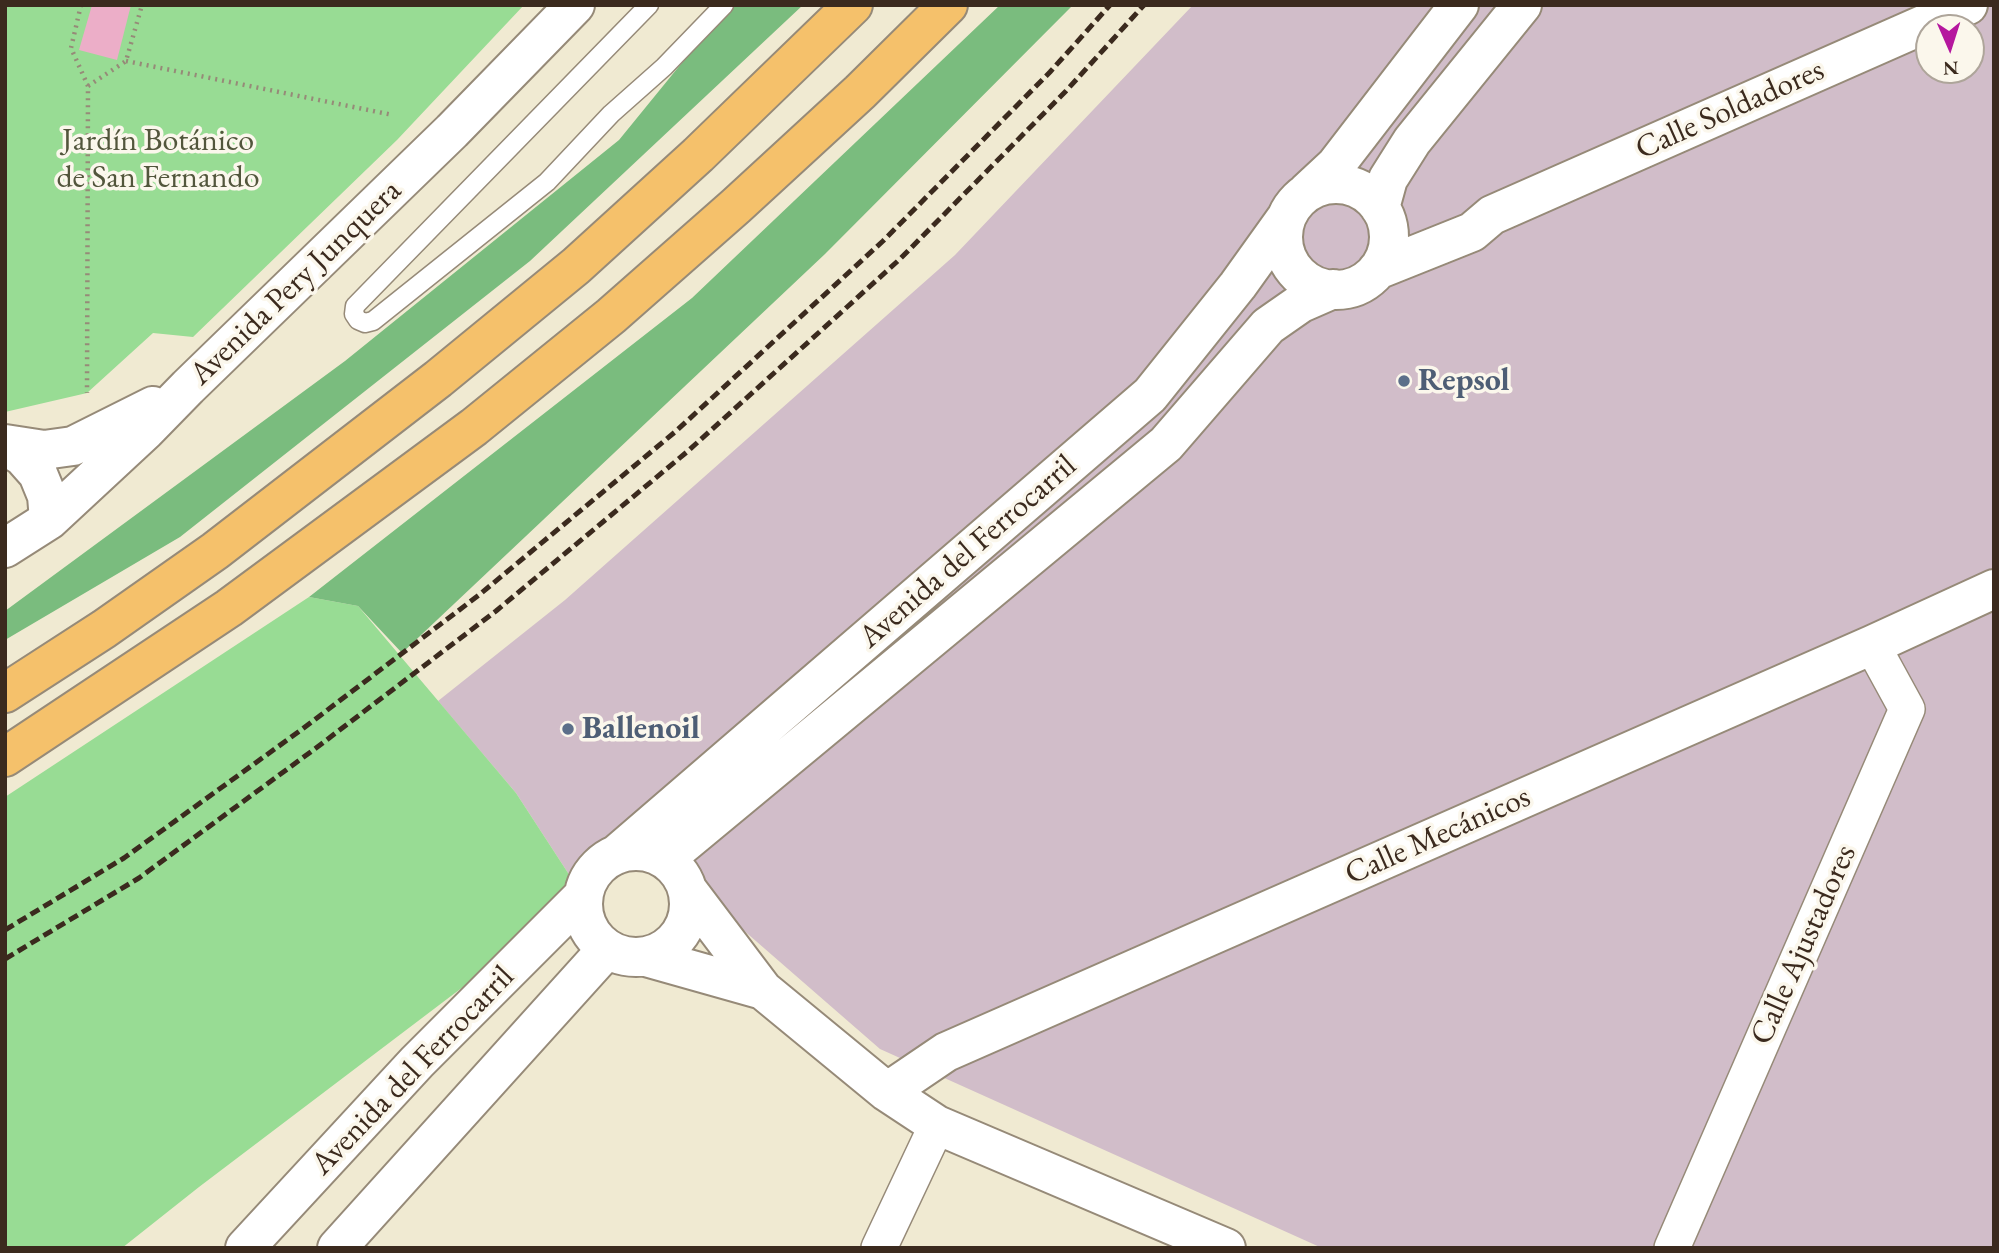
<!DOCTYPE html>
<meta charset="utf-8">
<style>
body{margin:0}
#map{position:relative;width:1999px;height:1253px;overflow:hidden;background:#f0ead2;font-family:"EB Garamond",serif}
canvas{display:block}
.frame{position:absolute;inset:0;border:7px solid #3b2a1e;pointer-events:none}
.north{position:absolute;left:1915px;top:14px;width:70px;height:70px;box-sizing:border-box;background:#fbf7ec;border:2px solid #aea59a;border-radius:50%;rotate:177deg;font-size:19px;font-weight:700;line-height:28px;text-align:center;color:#3b2a1e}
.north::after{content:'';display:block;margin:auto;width:24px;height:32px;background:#b5179e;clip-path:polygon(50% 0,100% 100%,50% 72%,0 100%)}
</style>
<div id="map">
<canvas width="1999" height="1253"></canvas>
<div class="frame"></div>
<div class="north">N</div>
</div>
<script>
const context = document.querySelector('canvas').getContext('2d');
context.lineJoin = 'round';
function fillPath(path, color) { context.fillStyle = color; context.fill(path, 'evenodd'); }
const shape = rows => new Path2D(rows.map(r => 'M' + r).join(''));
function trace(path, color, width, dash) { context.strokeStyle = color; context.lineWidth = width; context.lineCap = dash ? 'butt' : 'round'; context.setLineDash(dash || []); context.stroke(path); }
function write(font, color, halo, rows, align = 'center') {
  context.font = font + ' "EB Garamond",serif'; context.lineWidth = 7; context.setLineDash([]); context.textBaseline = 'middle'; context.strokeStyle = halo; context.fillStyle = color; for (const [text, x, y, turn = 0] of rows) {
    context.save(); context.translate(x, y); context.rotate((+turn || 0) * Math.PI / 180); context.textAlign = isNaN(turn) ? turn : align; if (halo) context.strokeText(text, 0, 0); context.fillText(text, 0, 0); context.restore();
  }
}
fillPath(shape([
 [1193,5,1994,5,1994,1248,1322,1248,880,1049,703,895,616,855,583,896,516,793,438,701,565,600,955,255],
 [1929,28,1971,28,1971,70,1929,70]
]), '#d1bdc9');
fillPath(shape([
 [5,5,524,5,397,140,193,337,153,333,87,393,5,412],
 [309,597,358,606,516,793,583,896,199,1187,122,1248,5,1248,5,797]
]), '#98dc94');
fillPath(shape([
 [729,5,803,5,530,261,180,537,5,640,5,611,345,361,619,140],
 [1000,5,1073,5,825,254,402,653,358,606,309,597,692,298]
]), '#7abc7e');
fillPath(shape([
 [92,5,131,5,117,60,79,50]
]), '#ecaec8');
const service = shape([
 [649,5,355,306,354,314,358,320,365,323,373,321,547,182,611,114,664,67,724,5]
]);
const minor = shape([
 [879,1248,937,1125],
 [1672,1248,1907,709,1872,645]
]);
const tertiary = shape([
 '1283 237a53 53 0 1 1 106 0a53 53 0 1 1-106 0Z',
 [1307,192,1335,166,1459,5],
 [1380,208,1388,179,1412,141,1522,5],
 [1377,270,1472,232,1492,215,1968,5],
 [5,444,44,450,73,446,153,406],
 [5,446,22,456,38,474,47,496,49,520],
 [5,548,49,520,146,430,188,387,452,131,575,5],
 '583 904a53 53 0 1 1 106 0a53 53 0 1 1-106 0Z',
 [616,855,1150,395,1238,285,1286,218],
 [665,859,1166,444,1268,326,1301,303,1333,289],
 [689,892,763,990,887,1092,937,1125,1226,1248],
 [646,957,763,990],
 [887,1092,946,1052,1872,645,1994,589],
 [245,1248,417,1062,583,896],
 [337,1248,607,949]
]);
const motorway = shape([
 [5,693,104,629,215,551,438,379,576,266,698,155,853,5],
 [5,757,229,608,474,427,611,316,736,206,860,92,948,5]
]);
trace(service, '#968a78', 21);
trace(minor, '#968a78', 38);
trace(tertiary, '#968a78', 42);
trace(motorway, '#968a78', 42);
trace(shape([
 [81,5,71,48,88,86,87,393],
 [126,61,393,115],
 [88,86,126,61,142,5]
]), '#968a78', 4.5, [2, 5]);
trace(service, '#fff', 18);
trace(minor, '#fff', 35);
trace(tertiary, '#fff', 38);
trace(motorway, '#f5c16b', 38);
trace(shape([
 [5,930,124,858,301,730,479,595,675,432,883,241,1050,72,1110,5],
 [5,959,139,878,316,748,496,611,688,451,900,259,1066,91,1144,5]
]), '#3b2a1e', 5, [10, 5]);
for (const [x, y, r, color] of [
 [1404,381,7,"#5c6f8a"],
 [568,729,7,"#5c6f8a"]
]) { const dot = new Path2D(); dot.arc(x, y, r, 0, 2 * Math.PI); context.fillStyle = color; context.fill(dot); trace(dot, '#fbf7ec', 2.5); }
write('32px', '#3b2a1e', '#fbf7ec', [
 ["Calle Soldadores",1730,110,-24],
 ["Avenida Pery Junquera",296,283,-44],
 ["Avenida del Ferrocarril",968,552,-41],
 ["Calle Mecánicos",1438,836,-24],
 ["Calle Ajustadores",1804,945,-66],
 ["Avenida del Ferrocarril",413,1071,-46]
]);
write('32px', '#52563c', '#fbf7ec', [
 ["Jardín Botánico",158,141],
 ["de San Fernando",158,178]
]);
write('bold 32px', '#4e5e75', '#fbf7ec', [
 ["Repsol",1418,381],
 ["Ballenoil",582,729]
], 'left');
</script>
